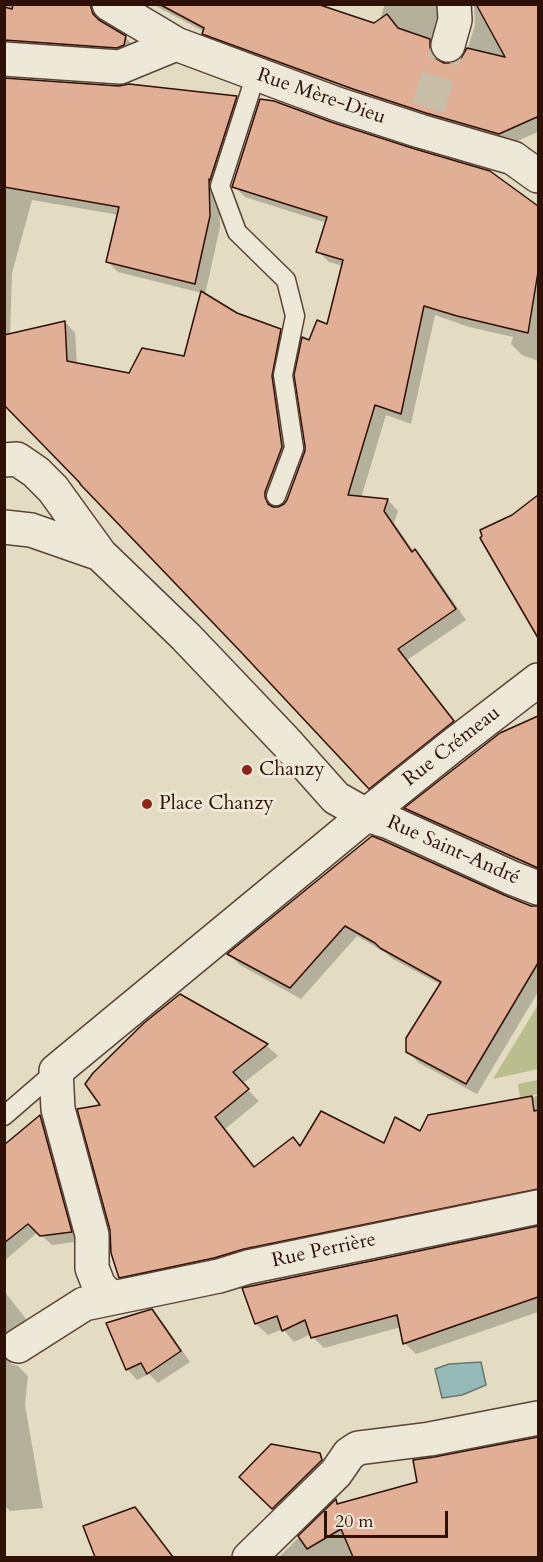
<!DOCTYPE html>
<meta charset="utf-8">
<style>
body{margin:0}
#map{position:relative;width:543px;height:1562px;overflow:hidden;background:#e3dcc2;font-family:Cardo,serif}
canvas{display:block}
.frame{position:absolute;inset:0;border:6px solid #2e1006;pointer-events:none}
.scale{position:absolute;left:324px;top:1511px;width:124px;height:27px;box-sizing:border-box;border:3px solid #2e1006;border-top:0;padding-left:8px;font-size:18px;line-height:21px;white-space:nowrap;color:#2e1006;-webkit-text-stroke:4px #ede8d7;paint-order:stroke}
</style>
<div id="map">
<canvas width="543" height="1562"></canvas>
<div class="frame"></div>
<div class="scale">20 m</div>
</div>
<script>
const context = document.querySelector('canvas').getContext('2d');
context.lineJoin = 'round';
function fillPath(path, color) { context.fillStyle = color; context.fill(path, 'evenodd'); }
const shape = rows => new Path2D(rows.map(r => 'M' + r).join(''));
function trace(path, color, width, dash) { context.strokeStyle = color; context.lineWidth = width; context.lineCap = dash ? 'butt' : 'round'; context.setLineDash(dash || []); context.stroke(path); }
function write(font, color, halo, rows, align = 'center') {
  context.font = font + ' Cardo,serif'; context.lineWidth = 6; context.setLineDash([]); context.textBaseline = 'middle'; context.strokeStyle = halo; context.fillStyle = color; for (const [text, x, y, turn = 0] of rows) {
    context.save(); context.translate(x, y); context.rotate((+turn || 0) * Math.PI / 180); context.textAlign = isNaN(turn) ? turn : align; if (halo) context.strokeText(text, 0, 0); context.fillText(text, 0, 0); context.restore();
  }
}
fillPath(shape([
 [538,1005,538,1069,493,1079],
 [538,1080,538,1094,520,1098,518,1084]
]), '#babe8f');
const water = shape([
 [481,1362,486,1385,462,1395,442,1398,435,1369,449,1364,481,1362]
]);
fillPath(water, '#96bab8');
trace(water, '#6c7671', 1.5);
fillPath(shape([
 [4,4,104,4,100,15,102,24,125,37,136,48,134,56,4,54],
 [152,4,319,4,319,7,378,26,385,4,449,4,440,51,440,61,442,64,452,65,462,60,467,51,475,25,474,4,538,4,538,132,510,144,438,123,215,44,204,33,205,32],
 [4,79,236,98,247,108,219,189,220,227,205,295,237,314,280,331,291,341,293,458,276,503,275,508,284,506,288,501,306,452,310,342,328,326,343,266,329,262,318,251,327,223,245,197,234,186,331,123,490,172,538,208,538,361,522,355,511,344,513,337,469,327,435,315,411,424,386,415,361,498,388,500,398,511,394,523,414,552,415,551,426,562,466,620,407,660,464,732,380,798,4,403],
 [32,200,119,215,107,261,118,272,202,293,185,357,130,374,77,364,75,333,65,322,10,335,12,273],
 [538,497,538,635,482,538],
 [532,720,538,726,538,874,417,819,406,808],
 [372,838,531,907,538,908,538,992,477,1094,419,1063,407,1051,441,985,393,959,386,953,357,936,301,999,240,965,230,955],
 [181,996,267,1046,278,1056,242,1084,259,1101,225,1129,256,1168,293,1139,301,1147,385,1145,420,1133,429,1116,538,1096,538,1201,132,1288,120,1277,103,1107],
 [40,1117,50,1126,81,1241,52,1245,38,1232,4,1261,4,1147],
 [538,1228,538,1312,416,1354,405,1343,401,1327,324,1348,313,1337,311,1334,294,1342,283,1329,268,1335,256,1324,244,1289],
 [4,1291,34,1329,9,1358,11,1364,18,1366,28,1376,25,1405,43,1508,10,1511,4,1505],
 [151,1311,162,1321,190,1362,158,1383,149,1374,137,1380,127,1369],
 [538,1439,538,1558,278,1558,336,1501,339,1505,419,1483,434,1459],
 [319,1454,330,1465,283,1519,241,1477],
 [134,1509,147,1521,158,1536,163,1558,96,1558,85,1527]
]), '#0003');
const building = shape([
 [13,4,90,4,93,14,99,20,126,36,124,45,117,48,4,40,4,7,12,9,13,4],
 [159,4,317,4,374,23,387,14,398,28,430,39,430,49,435,58,444,63,452,63,461,58,467,48,505,57,476,4,538,4,538,120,537,117,499,134,426,113,353,89,202,34,204,28,159,4],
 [4,78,119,86,129,84,237,96,210,180,209,179,210,216,195,284,106,262,119,207,4,187,4,78],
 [260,99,274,101,331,122,415,149,490,171,538,206,538,272,528,333,457,316,424,306,401,414,375,405,348,495,388,499,384,511,412,552,415,549,456,609,398,649,454,721,369,789,240,651,80,484,80,483,4,405,4,335,65,321,67,361,129,373,142,348,184,356,201,291,237,313,281,329,272,376,282,447,265,492,265,497,268,504,273,507,278,507,284,504,287,500,305,451,305,446,294,375,302,337,309,340,317,320,327,324,343,260,316,252,327,217,232,187,260,99],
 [538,495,538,638,480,538,482,536,480,530,512,515,538,495],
 [538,716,538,868,404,808,500,733,538,716],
 [372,836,382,840,504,895,531,906,538,906,538,963,466,1084,406,1052,406,1038,441,982,380,948,375,943,345,926,290,988,227,954,372,836],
 [180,994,268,1044,233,1072,249,1089,215,1117,254,1167,293,1137,300,1146,321,1111,384,1143,395,1117,420,1131,428,1115,532,1096,534,1111,538,1110,538,1189,244,1249,214,1258,119,1278,111,1253,110,1230,77,1109,100,1105,85,1084,93,1073,144,1023,180,994],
 [40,1115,72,1232,40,1236,28,1224,4,1243,4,1145,40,1115],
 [538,1226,538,1297,403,1344,397,1315,311,1338,305,1320,282,1331,277,1316,255,1324,242,1288,538,1226],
 [152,1309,181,1351,147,1374,141,1363,126,1370,106,1323,152,1309],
 [538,1437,538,1557,353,1557,341,1529,307,1549,298,1536,336,1499,337,1504,417,1482,413,1460,434,1457,538,1437],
 [271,1444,320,1453,322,1460,272,1509,239,1477,271,1444],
 [135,1507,173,1557,95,1557,83,1526,135,1507]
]);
fillPath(building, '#e1ae96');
trace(building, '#2e1006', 1.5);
trace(shape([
 [428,108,448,45]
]), '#c8bda6', 33, [33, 16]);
const service = shape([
 [256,74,220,186,237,232,286,280,295,316,283,375,294,448,276,496],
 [4,1116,56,1071]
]);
const minor = shape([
 [109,4,176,44,337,104,420,131,513,158,538,176],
 [448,45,455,20,454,4],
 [4,59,120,67,176,44],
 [4,460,17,459,36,472,53,489,100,554,186,637,286,742,336,798,366,815,389,822,512,878,538,888],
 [4,527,31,530,100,554],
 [111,1298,99,1286,92,1268,92,1235,58,1109,56,1071,366,815,452,746,538,680],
 [18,1346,84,1304,219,1276,248,1267,538,1207],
 [249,1558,336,1473,349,1454,358,1448,430,1439,538,1418]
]);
trace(service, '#5b4335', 21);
trace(minor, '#5b4335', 36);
trace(service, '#ede8d7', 18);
trace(minor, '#ede8d7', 33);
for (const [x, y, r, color] of [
 [247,770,6,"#8f2418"],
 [147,804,6,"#8f2418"]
]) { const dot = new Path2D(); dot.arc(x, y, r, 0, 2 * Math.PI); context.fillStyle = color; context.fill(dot); trace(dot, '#ede8d7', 2); }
write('20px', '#2e1006', '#ede8d7', [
 ["Rue Mère-Dieu",321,97,19],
 ["Rue Crémeau",452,747,-38],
 ["Rue Saint-André",453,851,24],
 ["Rue Perrière",324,1251,-12]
]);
write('20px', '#2e1006', '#ede8d7', [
 ["Chanzy",259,770],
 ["Place Chanzy",159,804]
], 'left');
</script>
